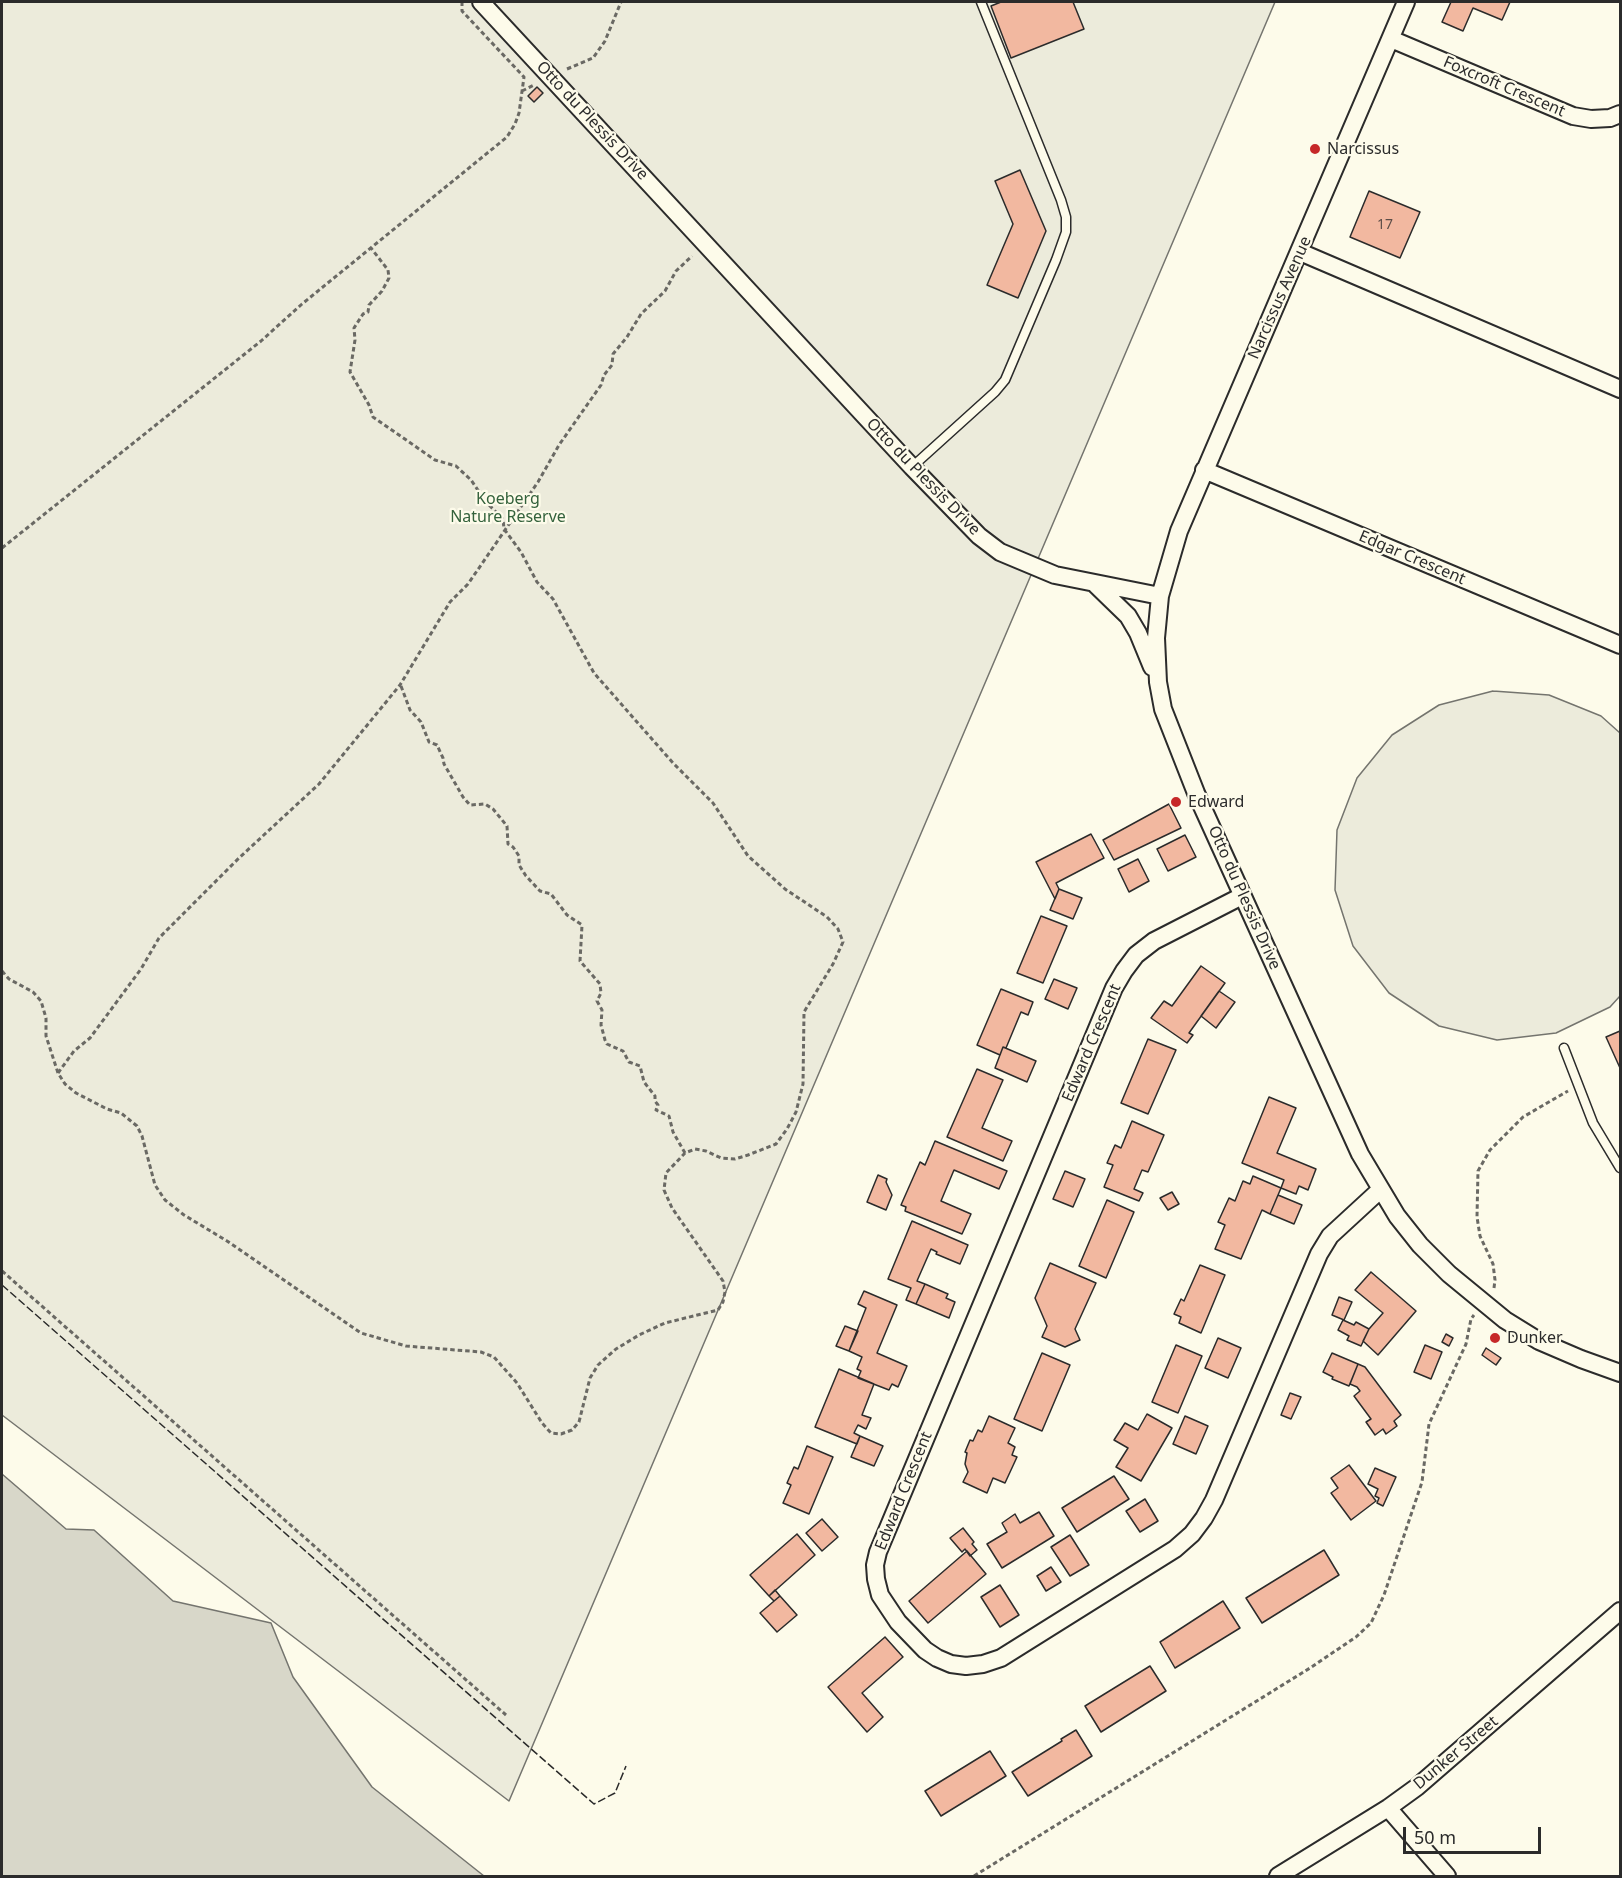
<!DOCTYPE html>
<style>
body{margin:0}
#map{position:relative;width:1622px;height:1878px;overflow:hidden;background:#fdfbea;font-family:"Noto Sans",sans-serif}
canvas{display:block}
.frame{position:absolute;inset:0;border:3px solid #2b2b2b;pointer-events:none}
.scale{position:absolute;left:1403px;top:1827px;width:138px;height:27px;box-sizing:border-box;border:3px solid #2b2b2b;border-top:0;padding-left:8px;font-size:18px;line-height:21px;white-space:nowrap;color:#2b2b2b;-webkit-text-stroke:4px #fdfbea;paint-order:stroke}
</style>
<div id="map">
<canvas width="1622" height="1878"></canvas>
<div class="frame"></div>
<div class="scale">50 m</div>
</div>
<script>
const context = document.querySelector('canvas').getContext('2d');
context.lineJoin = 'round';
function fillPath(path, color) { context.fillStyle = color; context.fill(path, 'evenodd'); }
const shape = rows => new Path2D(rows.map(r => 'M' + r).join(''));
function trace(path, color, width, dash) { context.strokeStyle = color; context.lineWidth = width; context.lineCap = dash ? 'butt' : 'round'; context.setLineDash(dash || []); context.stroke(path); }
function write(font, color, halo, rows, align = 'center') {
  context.font = font + ' "Noto Sans",sans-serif'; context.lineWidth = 4.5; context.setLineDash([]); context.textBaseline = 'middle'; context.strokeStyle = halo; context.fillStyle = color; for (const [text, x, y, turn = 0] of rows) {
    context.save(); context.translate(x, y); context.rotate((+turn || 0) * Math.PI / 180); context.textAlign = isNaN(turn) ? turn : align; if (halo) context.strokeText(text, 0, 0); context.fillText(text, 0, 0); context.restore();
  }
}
const green = shape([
 [2,2,1275,2,509,1801,2,1415,2,2],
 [1493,691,1549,695,1601,716,1620,733,1620,996,1610,1007,1556,1033,1497,1040,1439,1026,1389,993,1353,946,1335,890,1337,830,1357,778,1392,735,1439,705,1493,691]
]);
fillPath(green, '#ecebdb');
trace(green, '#74746e', 1.5);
const water = shape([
 [2,1474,66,1529,94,1530,173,1601,271,1623,293,1677,372,1787,484,1876,2,1876,2,1474]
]);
fillPath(water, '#d8d7c9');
trace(water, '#74746e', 1.5);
const building = shape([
 [1001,2,1073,2,1084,29,1011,58,991,6,1001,2],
 [1451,2,1510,2,1502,20,1473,8,1463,31,1442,22,1451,2],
 [537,87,543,93,534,102,528,96,537,87],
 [1020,170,1046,231,1018,298,987,285,1013,224,995,181,1020,170],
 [1369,191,1420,212,1400,258,1350,237,1369,191],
 [1169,804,1181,828,1114,860,1103,840,1169,804],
 [1091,834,1104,858,1056,883,1059,889,1055,899,1036,862,1091,834],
 [1185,835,1196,857,1168,871,1157,849,1185,835],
 [1138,859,1149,881,1129,892,1118,869,1138,859],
 [1059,889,1082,898,1073,919,1050,910,1059,889],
 [1041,916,1067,926,1043,983,1017,973,1041,916],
 [1201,966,1225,983,1189,1033,1193,1035,1187,1043,1151,1018,1164,1001,1172,1006,1201,966],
 [1054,979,1077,988,1068,1009,1045,999,1054,979],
 [1001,989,1033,1002,1028,1015,1021,1012,1006,1048,1003,1047,1000,1055,977,1045,1001,989],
 [1219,991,1235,1002,1216,1028,1201,1016,1219,991],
 [1620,1031,1620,1068,1606,1037,1620,1031],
 [1148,1039,1176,1050,1148,1114,1121,1103,1148,1039],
 [1003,1047,1036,1061,1027,1082,995,1068,1003,1047],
 [977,1069,1003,1080,982,1128,1012,1141,1003,1161,947,1137,977,1069],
 [1269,1097,1296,1108,1277,1153,1316,1169,1308,1190,1299,1186,1296,1194,1281,1188,1284,1180,1242,1163,1269,1097],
 [1132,1121,1164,1135,1148,1172,1142,1170,1134,1189,1143,1193,1139,1201,1104,1187,1113,1165,1107,1163,1115,1145,1121,1148,1132,1121],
 [935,1141,1007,1171,999,1189,954,1170,941,1201,971,1214,962,1234,905,1211,906,1207,901,1205,920,1162,925,1165,935,1141],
 [1065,1171,1085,1179,1073,1207,1053,1199,1065,1171],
 [878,1175,887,1179,886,1182,892,1195,886,1210,867,1202,878,1175],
 [1253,1176,1281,1188,1270,1214,1262,1210,1241,1259,1215,1249,1225,1225,1218,1222,1229,1198,1235,1201,1243,1181,1250,1184,1253,1176],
 [1172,1192,1179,1204,1168,1210,1160,1198,1172,1192],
 [1278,1195,1302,1205,1294,1224,1270,1214,1278,1195],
 [1107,1200,1134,1212,1106,1278,1079,1266,1107,1200],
 [912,1221,968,1245,960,1264,936,1254,937,1252,931,1249,917,1281,925,1284,916,1304,906,1300,911,1288,888,1279,912,1221],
 [1050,1263,1096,1283,1075,1329,1080,1340,1065,1347,1042,1337,1047,1326,1035,1298,1050,1263],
 [1200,1265,1225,1275,1201,1333,1179,1323,1181,1317,1174,1314,1181,1299,1184,1301,1200,1265],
 [1371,1272,1416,1311,1378,1355,1363,1341,1369,1329,1383,1313,1355,1290,1371,1272],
 [925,1284,948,1294,946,1298,955,1302,949,1318,916,1304,925,1284],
 [864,1291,897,1305,877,1353,907,1366,898,1387,892,1384,889,1390,858,1378,861,1371,857,1369,862,1357,849,1351,866,1308,858,1304,864,1291],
 [1339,1297,1352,1302,1344,1320,1332,1315,1339,1297],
 [1343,1320,1354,1325,1356,1322,1369,1329,1361,1346,1347,1340,1349,1336,1338,1330,1343,1320],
 [845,1326,858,1331,849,1351,836,1346,845,1326],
 [1446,1334,1453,1338,1449,1346,1442,1342,1446,1334],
 [1218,1338,1241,1348,1228,1378,1205,1368,1218,1338],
 [1176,1345,1202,1356,1178,1413,1152,1402,1176,1345],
 [1425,1345,1442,1352,1431,1379,1414,1372,1425,1345],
 [1486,1348,1501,1358,1496,1365,1482,1355,1486,1348],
 [1042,1353,1070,1365,1042,1431,1014,1419,1042,1353],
 [1332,1353,1358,1364,1349,1386,1332,1379,1333,1377,1323,1372,1332,1353],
 [1358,1364,1365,1367,1401,1415,1394,1421,1397,1426,1386,1434,1383,1429,1375,1435,1366,1422,1371,1419,1354,1396,1360,1391,1357,1387,1350,1384,1358,1364],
 [839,1369,874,1384,862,1415,871,1418,866,1429,858,1425,854,1433,860,1436,857,1444,815,1427,839,1369],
 [1290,1393,1301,1397,1291,1419,1281,1415,1290,1393],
 [1147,1414,1172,1428,1141,1481,1116,1467,1128,1448,1114,1440,1125,1423,1138,1430,1147,1414],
 [989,1416,1015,1428,1008,1443,1015,1447,1012,1455,1017,1457,1005,1483,993,1478,987,1493,963,1482,968,1472,965,1464,967,1453,965,1452,970,1440,973,1441,978,1430,982,1432,989,1416],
 [1185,1416,1208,1426,1196,1454,1173,1444,1185,1416],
 [860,1436,883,1446,874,1466,851,1457,860,1436],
 [807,1446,833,1457,809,1514,783,1503,791,1485,787,1483,794,1467,798,1469,807,1446],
 [1349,1465,1376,1501,1351,1520,1331,1493,1338,1488,1331,1478,1349,1465],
 [1375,1468,1396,1477,1383,1506,1377,1503,1379,1498,1375,1496,1378,1489,1368,1484,1375,1468],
 [1114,1476,1129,1499,1077,1532,1062,1508,1114,1476],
 [1145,1499,1158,1521,1140,1532,1126,1511,1145,1499],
 [1039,1512,1054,1536,1002,1568,987,1544,1007,1532,1002,1523,1015,1514,1020,1523,1039,1512],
 [822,1519,838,1537,822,1551,806,1533,822,1519],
 [963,1528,974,1542,972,1544,977,1550,970,1556,965,1549,962,1552,950,1538,963,1528],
 [797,1534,815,1555,769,1596,750,1575,797,1534],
 [1070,1535,1089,1565,1070,1576,1051,1547,1070,1535],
 [1324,1550,1339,1575,1262,1623,1246,1598,1324,1550],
 [967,1551,986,1574,928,1623,909,1601,967,1551],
 [1051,1567,1061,1582,1046,1591,1037,1576,1051,1567],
 [1000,1585,1019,1615,1000,1627,981,1597,1000,1585],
 [775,1590,780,1596,774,1601,769,1596,775,1590],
 [780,1596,797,1615,777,1632,760,1613,780,1596],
 [1223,1601,1240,1628,1175,1668,1160,1642,1223,1601],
 [885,1637,903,1657,862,1693,883,1717,867,1732,828,1687,885,1637],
 [1150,1666,1166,1691,1101,1732,1085,1706,1150,1666],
 [1076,1730,1092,1756,1028,1796,1012,1772,1062,1741,1061,1739,1076,1730],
 [990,1751,1006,1776,941,1816,925,1791,990,1751]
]);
fillPath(building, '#f2b8a0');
trace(building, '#2b2b2b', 1.5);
const service = shape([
 [912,467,995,392,1005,380,1056,260,1066,232,1066,217,1061,200,981,2],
 [1564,1048,1593,1123,1620,1168]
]);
const minor = shape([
 [481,2,912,467,979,536,1000,552,1055,575,1160,596],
 [1406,2,1179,531,1160,596,1156,638,1158,682,1163,709,1196,793,1360,1154,1397,1216,1420,1245,1449,1274,1505,1320,1539,1341,1581,1359,1620,1373],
 [1391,39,1573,116,1591,119,1610,118,1620,114],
 [1300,252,1620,389],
 [1204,470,1620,645],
 [1095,584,1128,616,1138,633,1152,667],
 [1242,896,1154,941,1136,955,1124,971,1114,988,878,1552,875,1565,876,1579,880,1595,898,1622,925,1650,937,1658,951,1664,966,1666,983,1664,1001,1658,1175,1549,1192,1534,1204,1518,1214,1500,1319,1254,1330,1236,1380,1190],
 [1388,1808,1447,1876],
 [1278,1876,1388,1808,1417,1787,1620,1611]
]);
trace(service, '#2b2b2b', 11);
trace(minor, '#2b2b2b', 20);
trace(shape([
 [567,69,593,58,605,41,621,2],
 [522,91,534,85],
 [2,548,261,341,302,304,507,137,515,124,519,113,524,77,462,11,462,2],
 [401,686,410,710,421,722,429,742,437,745,443,758,444,764,463,797,470,805,485,804,493,809,507,826,508,844,513,847,519,856,519,865,526,876,540,891,551,894,567,915,582,925,580,961,600,984,601,993,597,1001,602,1010,601,1025,605,1040,607,1044,623,1051,629,1062,640,1066,644,1082,655,1096,655,1101,658,1105,656,1110,669,1116,673,1132,685,1153],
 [2,971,9,979,33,992,41,1001,46,1018,46,1036,58,1073,65,1084,76,1093,107,1109,121,1113,137,1126,142,1136,155,1185,165,1200,184,1215,227,1241,361,1333,406,1346,481,1352,494,1357,517,1383,542,1423,551,1433,561,1434,572,1430,579,1422,590,1378,598,1365,616,1349,639,1335,665,1323,718,1310,723,1302,725,1292,723,1281,672,1208,664,1190,666,1173,685,1153,695,1149,706,1151,721,1158,735,1159,748,1155,776,1144,787,1129,796,1112,803,1084,804,1012,833,964,843,942,838,929,827,917,785,889,748,856,713,803,673,763,594,673,553,599,537,582,521,552,504,529,503,519,486,502,471,480,456,466,435,460,373,417,369,405,350,372,355,340,354,328,363,314,368,312,369,305,382,291,389,278,388,270,371,248],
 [58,1073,74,1051,90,1038,141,969,159,938,239,858,319,784,400,685,450,602,468,584,538,482,559,445,601,385,604,375,612,365,613,354,627,337,641,314,665,291,676,271,692,256],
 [2,1271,506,1715],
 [1494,1288,1495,1280,1493,1264,1480,1236,1477,1217,1478,1171,1490,1150,1523,1117,1568,1091],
 [974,1876,1310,1668,1356,1637,1371,1623,1384,1595,1422,1482,1429,1424,1466,1344,1471,1319,1474,1315]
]), '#6a6964', 3, [4.5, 3]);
trace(service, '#fdfbea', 8);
trace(minor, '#fdfbea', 16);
trace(shape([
 [2,1285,594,1804,615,1793,626,1766]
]), '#2b2b2b', 1.5, [8, 3]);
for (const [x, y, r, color] of [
 [1315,149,6,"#c62828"],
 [1176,802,6,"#c62828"],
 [1495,1338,6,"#c62828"]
]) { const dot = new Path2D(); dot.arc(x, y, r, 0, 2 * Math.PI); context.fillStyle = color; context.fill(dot); trace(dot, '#fdfbea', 2); }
write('14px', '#5d4e48', null, [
 ["17",1385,225]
]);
write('16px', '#2b2b2b', '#fdfbea', [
 ["Foxcroft Crescent",1504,87,23],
 ["Otto du Plessis Drive",592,121,47],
 ["Narcissus Avenue",1280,298,-66],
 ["Otto du Plessis Drive",923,477,46],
 ["Edgar Crescent",1412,558,23],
 ["Otto du Plessis Drive",1244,898,66],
 ["Edward Crescent",1092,1043,-67],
 ["Edward Crescent",904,1491,-68],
 ["Dunker Street",1456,1753,-40]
]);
write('16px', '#2b2b2b', '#fdfbea', [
 ["Narcissus",1327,149],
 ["Edward",1188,802],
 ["Dunker",1507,1338]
], 'left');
write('16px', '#34623c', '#fdfbea', [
 ["Koeberg",508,499],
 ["Nature Reserve",508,517]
]);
</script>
